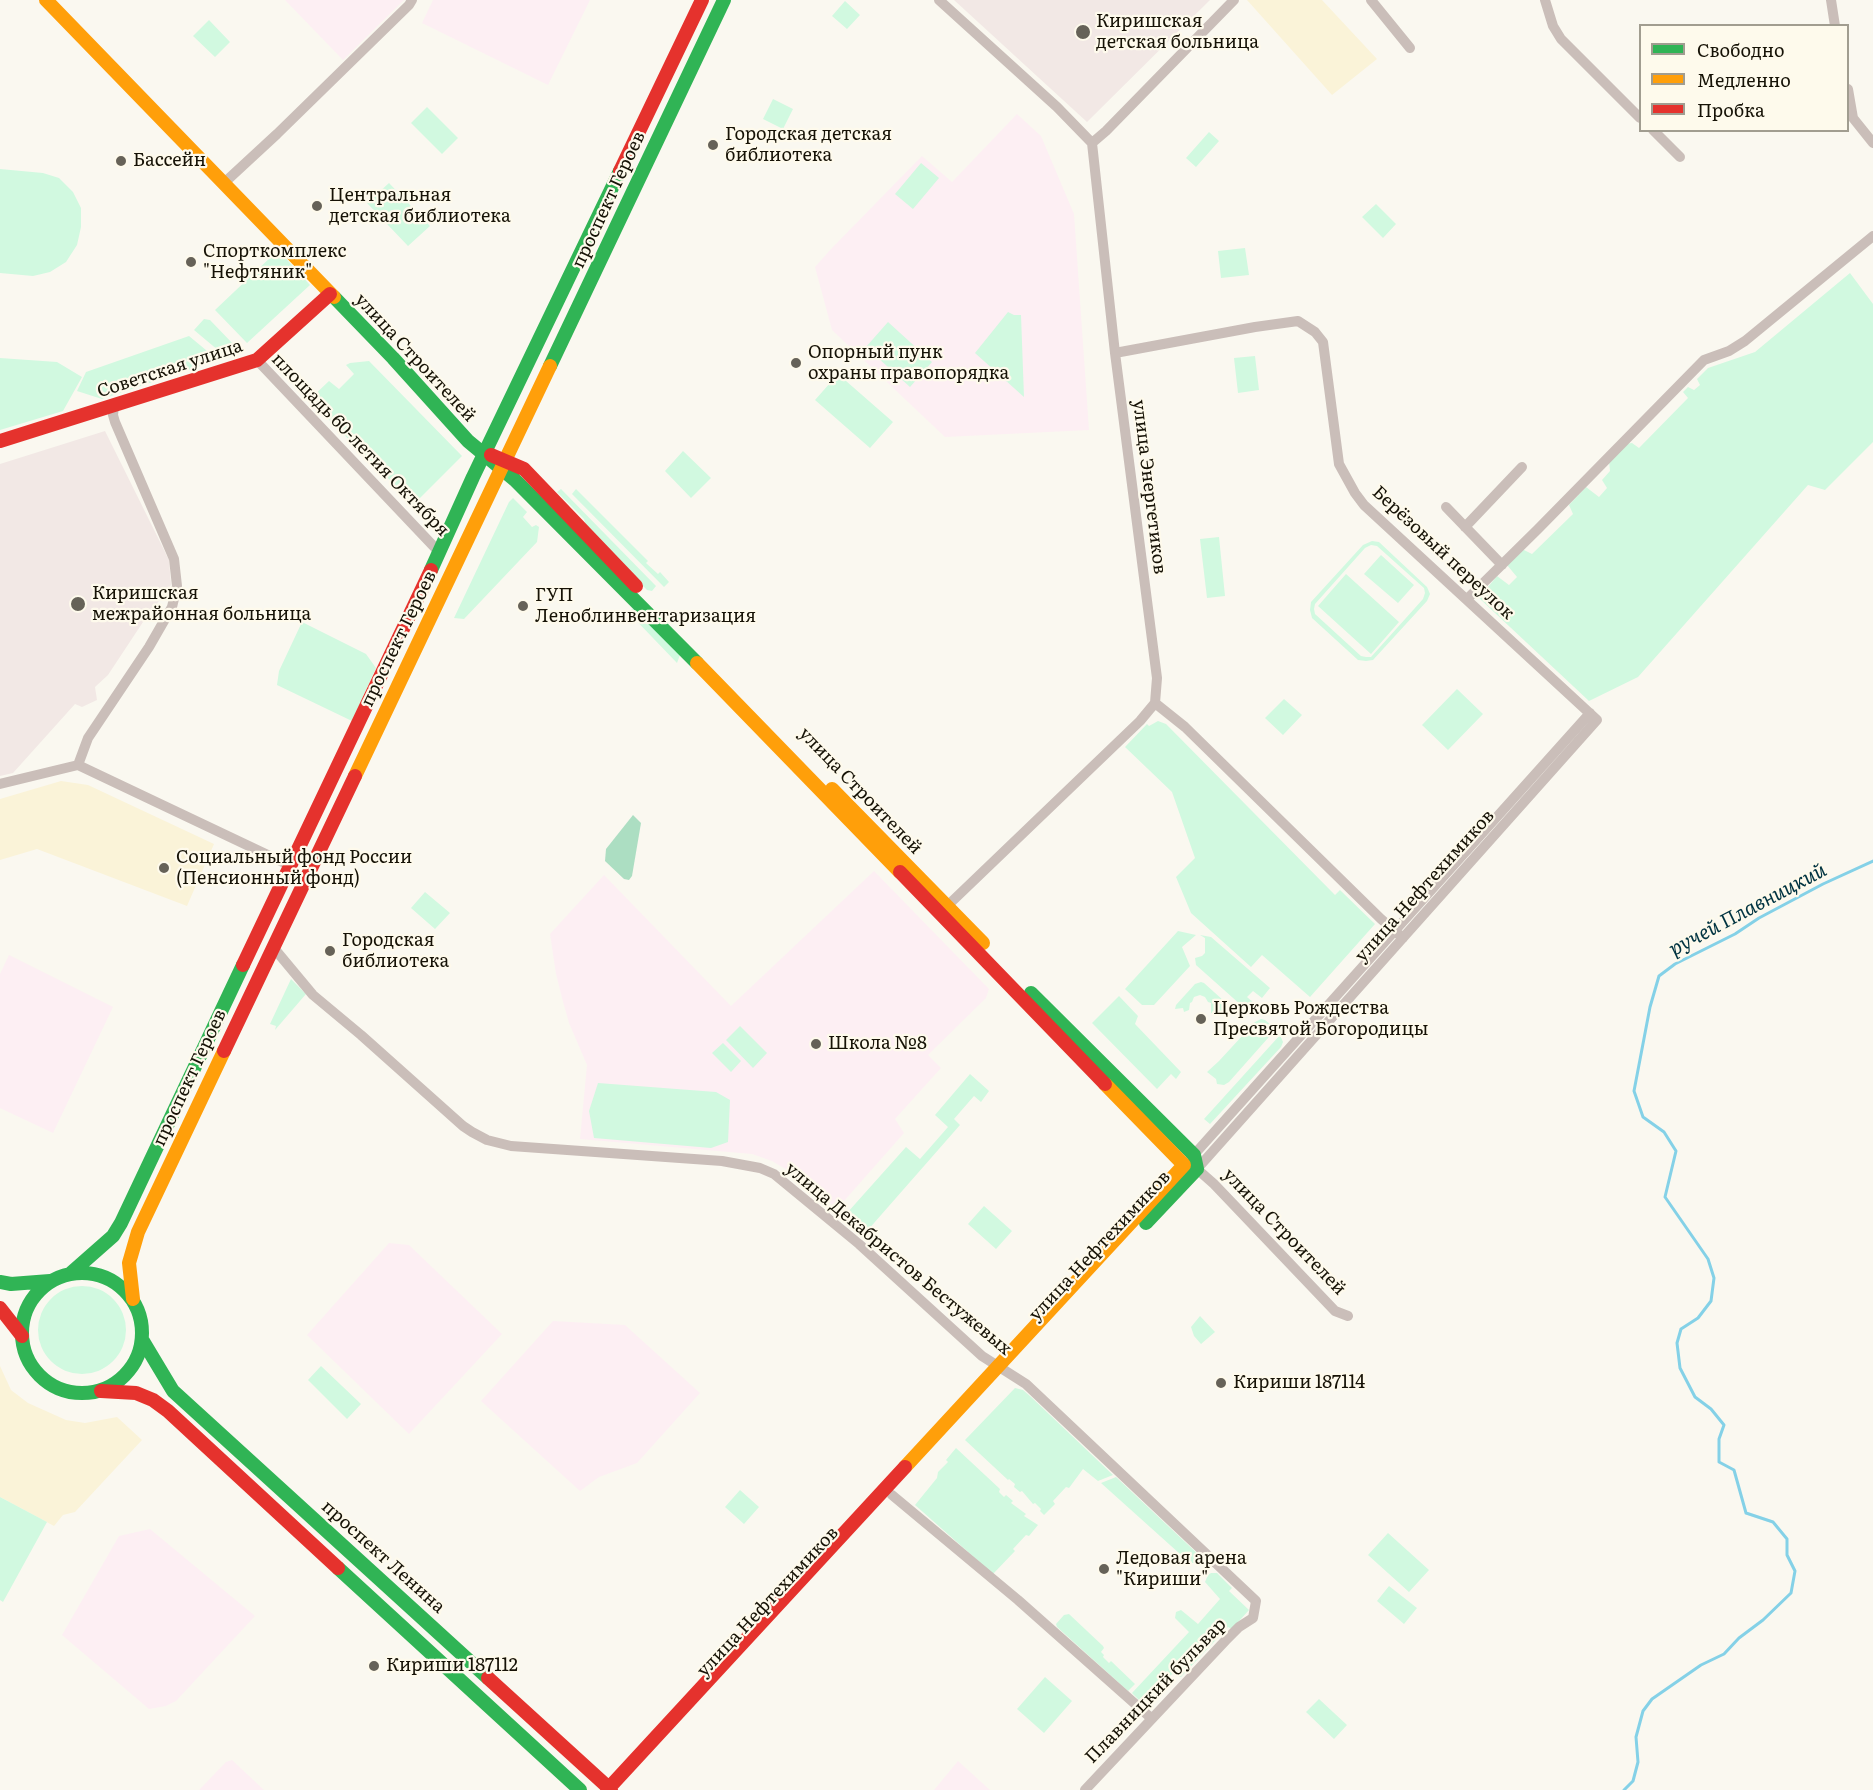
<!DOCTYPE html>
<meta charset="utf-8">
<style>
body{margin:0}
#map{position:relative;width:1873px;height:1790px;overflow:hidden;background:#faf8f0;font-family:Literata,serif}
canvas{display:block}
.legend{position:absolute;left:1639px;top:24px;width:210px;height:108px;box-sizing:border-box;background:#fefaec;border:2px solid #a19d90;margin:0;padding:8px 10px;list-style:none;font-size:18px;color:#161206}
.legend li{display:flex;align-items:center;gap:12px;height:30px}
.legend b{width:30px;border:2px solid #a19d90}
</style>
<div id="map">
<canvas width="1873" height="1790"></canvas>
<ul class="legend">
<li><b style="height:8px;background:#30b455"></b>Свободно</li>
<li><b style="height:8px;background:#ff9f0a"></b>Медленно</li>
<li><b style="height:8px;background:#e5322d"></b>Пробка</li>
</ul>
</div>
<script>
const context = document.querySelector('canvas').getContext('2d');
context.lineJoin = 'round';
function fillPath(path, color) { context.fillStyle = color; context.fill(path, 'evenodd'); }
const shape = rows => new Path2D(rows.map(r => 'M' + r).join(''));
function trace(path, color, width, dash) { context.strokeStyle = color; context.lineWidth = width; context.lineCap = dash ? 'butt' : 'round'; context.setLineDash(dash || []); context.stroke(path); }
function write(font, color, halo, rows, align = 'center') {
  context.font = font + ' Literata,serif'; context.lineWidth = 4.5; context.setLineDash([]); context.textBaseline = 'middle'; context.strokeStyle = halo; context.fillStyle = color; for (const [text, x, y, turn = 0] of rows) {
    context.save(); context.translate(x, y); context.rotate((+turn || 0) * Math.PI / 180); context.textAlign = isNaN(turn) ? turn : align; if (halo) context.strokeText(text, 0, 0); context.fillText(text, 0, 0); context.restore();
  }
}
fillPath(shape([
 [1247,0,1322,0,1377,59,1332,95],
 [61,781,88,785,214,844,187,906,37,849,0,860,0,799],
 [0,1366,11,1390,28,1403,66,1420,85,1423,117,1417,142,1440,75,1512,63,1515,54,1526,0,1497]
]), '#faf3d8');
fillPath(shape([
 [285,0,404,0,343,60],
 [433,0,590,0,548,85,422,23],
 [1017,114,1041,136,1074,214,1089,430,945,437,832,330,815,267,831,249,922,156,952,182],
 [874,871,989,989,986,998,928,1055,941,1068,895,1119,904,1133,837,1209,799,1177,772,1161,752,1154,580,1139,587,1065,569,1023,562,998,556,974,550,934,604,875,731,1006],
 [9,955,113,1007,53,1133,0,1108,0,974],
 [389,1243,409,1245,502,1334,409,1434,307,1335],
 [553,1321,625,1325,700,1393,637,1463,599,1477,580,1491,481,1401],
 [150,1529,255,1616,176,1701,166,1706,149,1709,62,1635,119,1536],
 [232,1760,264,1790,199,1790,226,1762],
 [958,1761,990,1790,934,1790]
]), '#fdeff3');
fillPath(shape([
 [954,0,1210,0,1087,122],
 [105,431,169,560,171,585,143,622,108,675,95,687,97,700,82,707,75,704,13,773,0,776,0,464]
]), '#f2e8e5');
fillPath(shape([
 [845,1,860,15,847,29,832,16],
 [209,20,230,42,215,57,193,36],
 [773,99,793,109,783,129,763,119],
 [427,107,458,138,442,154,411,123],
 [1209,132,1219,141,1196,167,1186,158],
 [921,163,939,178,913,209,895,194],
 [0,169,43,173,59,178,73,192,81,208,81,227,77,245,66,262,50,272,33,276,0,273],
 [389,183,430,226,408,246,367,203],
 [1376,204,1396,224,1383,238,1362,217],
 [1245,248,1249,275,1221,278,1218,251],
 [280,252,310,285,247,343,215,310,273,255],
 [1850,273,1873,304,1873,442,1825,490,1808,485,1638,677,1589,701,1479,598,1497,576,1509,585,1517,577,1507,565,1522,549,1532,554,1573,514,1569,505,1586,487,1599,497,1607,488,1602,480,1610,471,1609,461,1625,444,1632,443,1639,448,1688,398,1683,392,1688,387,1694,390,1700,385,1697,379,1708,368,1755,352],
 [1008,312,1014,315,1021,315,1024,397,975,353],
 [204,319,210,320,236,347,236,350,229,356,225,356,194,330],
 [888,322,932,362,910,387,866,347],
 [189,336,218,360,102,399,77,391,86,372],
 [1255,356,1259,390,1238,393,1234,358],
 [0,358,57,362,82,377,63,411,0,430],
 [369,361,462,456,414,504,309,400,329,381,339,389,354,374,346,365,350,363],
 [838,374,893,422,870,448,815,400],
 [683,451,711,478,691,498,665,471],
 [561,489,656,586,652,591,647,590,587,529,584,519,557,492],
 [576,489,648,561,646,563,658,574,660,572,669,582,664,587,572,494],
 [513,498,527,512,523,517,532,527,536,525,539,527,537,542,464,619,454,618,509,502],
 [1219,537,1225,596,1207,598,1200,539],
 [1372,541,1379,542,1427,587,1430,594,1427,601,1373,660,1366,661,1358,660,1312,618,1310,610,1311,602,1363,545],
 [1371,545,1377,546,1424,588,1425,593,1423,599,1371,657,1366,657,1361,656,1315,614,1314,609,1315,604,1365,548],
 [1381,555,1414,585,1398,603,1364,574],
 [1346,574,1399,622,1371,654,1318,606],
 [637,608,680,655,677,663,628,612,632,609],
 [302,622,366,654,376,668,352,721,277,685,279,671],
 [1457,689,1483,714,1448,750,1422,725],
 [1284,699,1302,715,1283,735,1265,718],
 [1158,721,1166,724,1335,895,1340,890,1375,924,1310,997,1262,955,1251,967,1191,913,1176,877,1195,858,1172,792,1125,747,1147,724,1149,726],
 [425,892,450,913,435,929,411,908],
 [1178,931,1196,935,1182,947,1190,966,1154,1005,1142,1005,1125,989],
 [1200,935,1211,937,1270,988,1262,998,1253,991,1247,997,1256,1005,1254,1007,1247,1008,1242,1006,1196,965,1195,958,1202,956,1205,953,1205,938],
 [291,979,306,994,275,1030,276,1026,270,1024],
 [1201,982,1204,983,1224,1001,1225,1014,1211,1013,1211,1003,1208,1002,1205,997,1200,995,1194,997,1192,1002,1190,1003,1189,1010,1184,1012,1183,1008,1175,1009,1176,1005,1195,984],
 [1119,996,1138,1016,1135,1024,1181,1072,1176,1079,1171,1074,1157,1089,1092,1023],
 [1261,1019,1265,1020,1276,1029,1229,1082,1224,1085,1217,1084,1216,1079,1207,1072,1219,1061,1255,1022],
 [740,1026,767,1053,753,1068,726,1040],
 [1280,1035,1283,1042,1281,1047,1210,1124,1204,1119],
 [723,1043,741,1061,731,1072,712,1053],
 [970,1074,989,1091,981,1102,974,1096,954,1119,960,1125,867,1231,847,1213,906,1147,920,1159,948,1127,935,1115],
 [598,1083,716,1092,730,1100,728,1142,711,1148,594,1138,589,1111],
 [984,1206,1012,1231,996,1249,968,1224],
 '38 1330a44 44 0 1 1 88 0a44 44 0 1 1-88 0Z',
 [1200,1316,1215,1332,1201,1344,1194,1336,1191,1327],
 [321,1366,361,1404,347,1419,308,1380],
 [1015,1388,1023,1390,1030,1396,1113,1475,1098,1481,1083,1469,1069,1488,1066,1487,1053,1501,1055,1504,1044,1515,1040,1511,1041,1509,1035,1503,1033,1504,1022,1491,1020,1492,1014,1487,1015,1484,1009,1479,1008,1480,965,1440],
 [956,1448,1000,1489,999,1492,1004,1497,1006,1495,1013,1501,1011,1503,1026,1514,1024,1516,1038,1525,1029,1536,1026,1535,1013,1549,1015,1551,993,1574,915,1505,937,1478,938,1472,948,1462,946,1460],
 [1116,1477,1200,1556,1201,1561,1198,1563,1190,1563,1101,1483],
 [740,1490,759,1507,744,1524,725,1507],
 [0,1497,47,1522,3,1602,0,1600],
 [1388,1533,1429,1570,1409,1592,1368,1555],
 [1211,1573,1217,1573,1232,1588,1229,1591,1249,1610,1232,1629,1228,1627,1181,1677,1172,1674,1144,1705,1132,1693,1189,1632,1175,1618,1176,1612,1181,1610,1198,1624,1220,1599,1205,1582,1208,1575],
 [1389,1586,1417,1608,1404,1624,1377,1601],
 [1069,1614,1103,1646,1104,1648,1101,1652,1104,1655,1103,1657,1109,1663,1111,1661,1135,1684,1128,1691,1057,1627,1056,1624,1064,1615],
 [1045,1677,1072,1701,1044,1733,1017,1709],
 [1319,1699,1347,1725,1334,1739,1306,1712]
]), '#d1f9e0');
fillPath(shape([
 [633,815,641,823,632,876,629,880,624,879,605,861,606,849]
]), '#acdec2');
trace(shape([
 [1624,1790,1633,1781,1638,1762,1636,1737,1643,1711,1652,1699,1701,1665,1724,1654,1739,1638,1763,1620,1791,1593,1795,1571,1787,1555,1787,1539,1773,1522,1746,1513,1734,1470,1719,1462,1719,1439,1724,1425,1711,1409,1695,1397,1680,1368,1677,1343,1681,1329,1698,1318,1711,1301,1714,1278,1708,1259,1665,1197,1676,1151,1664,1132,1643,1117,1634,1091,1650,1007,1659,976,1675,964,1735,934,1759,918,1823,884,1873,861]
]), '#84d1e7', 3);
trace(shape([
 [939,0,1057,107,1092,143,1115,353,1157,678,1155,703,1185,727,1381,919,1403,938],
 [1371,0,1410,48],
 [1545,0,1553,26,1561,39,1640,118],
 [1831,0,1835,26],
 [1848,89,1853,118,1873,143],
 [1653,130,1680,157],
 [1092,143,1106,131,1234,0],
 [224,183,277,134,409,5,412,0],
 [1115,353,1255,327,1298,321,1315,332,1323,342,1339,464,1355,493,1364,505,1597,720,1197,1169],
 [257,360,439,552],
 [1446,507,1502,565],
 [1465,527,1522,467],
 [1467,599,1538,529,1704,360,1729,351,1745,341,1873,236],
 [78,765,88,738,149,647,172,607,177,586,174,559,115,422,113,415,114,406],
 [0,784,78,765,291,866],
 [943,910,1140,721,1155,703],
 [273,947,313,995,361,1035,463,1126,472,1132,487,1140,511,1146,722,1161,760,1168,774,1174,859,1244,982,1356,1026,1384,1256,1601,1253,1618,1239,1627,1226,1640,1085,1790],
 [1191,1158,1590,713],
 [1191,1167,1197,1169,1214,1184,1335,1311,1348,1316],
 [892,1495,1018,1600,1151,1718]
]), '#cabeb9', 10);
trace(shape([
 [334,297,393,358,468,441,515,480,697,663],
 [550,366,724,0],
 [431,570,473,477,620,171],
 [1031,993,1194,1155,1197,1169,1146,1223],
 '22 1333a60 60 0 1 1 120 0a60 60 0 1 1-120 0Z',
 [71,1273,113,1236,121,1223,243,965],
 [0,1282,11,1284,50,1281],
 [143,1341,173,1391,488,1678],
 [338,1568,580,1790]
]), '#30b455', 14);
trace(shape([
 [46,0,334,297],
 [697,663,900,872],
 [355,776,550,366],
 [832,789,983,943],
 [133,1299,129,1263,138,1232,224,1051],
 [905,1467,1184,1165,1105,1084]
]), '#ff9f0a', 14);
trace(shape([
 [620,171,702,0],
 [0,441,257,360,330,294],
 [491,455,524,469,636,586],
 [900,872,1105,1084],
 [243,965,431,570],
 [224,1051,355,776],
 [0,1308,22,1336],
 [101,1391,136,1393,153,1400,168,1411,338,1568],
 [488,1678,611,1790],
 [607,1790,905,1467]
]), '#e5322d', 14);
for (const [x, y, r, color] of [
 [1083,32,8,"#666258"],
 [713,145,6,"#666258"],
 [121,161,6,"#666258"],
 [317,206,6,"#666258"],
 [191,262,6,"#666258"],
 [796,363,6,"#666258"],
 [78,604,8,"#666258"],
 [523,606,6,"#666258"],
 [164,868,6,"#666258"],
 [330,951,6,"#666258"],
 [1201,1019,6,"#666258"],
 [816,1044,6,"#666258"],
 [1221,1383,6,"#666258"],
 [1104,1569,6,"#666258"],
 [374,1666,6,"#666258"]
]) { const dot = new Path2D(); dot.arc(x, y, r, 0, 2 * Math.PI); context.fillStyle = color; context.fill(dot); trace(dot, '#fefaec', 2); }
write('18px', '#161206', '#fefaec', [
 ["Киришская",1096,22],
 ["детская больница",1096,43],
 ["Городская детская",725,135],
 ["библиотека",725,156],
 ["Бассейн",133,161],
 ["Центральная",329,196],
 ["детская библиотека",329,217],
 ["Спорткомплекс",203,252],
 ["\"Нефтяник\"",203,273],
 ["Опорный пунк",808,353],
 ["охраны правопорядка",808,374],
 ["Киришская",92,594],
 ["межрайонная больница",92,615],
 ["ГУП",535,596],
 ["Леноблинвентаризация",535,617],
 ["Социальный фонд России",176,858],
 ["(Пенсионный фонд)",176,879],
 ["Городская",342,941],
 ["библиотека",342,962],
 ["Церковь Рождества",1213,1009],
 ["Пресвятой Богородицы",1213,1030],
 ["Школа №8",828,1044],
 ["Кириши 187114",1233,1383],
 ["Ледовая арена",1116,1559],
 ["\"Кириши\"",1116,1580],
 ["Кириши 187112",386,1666]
], 'left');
write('18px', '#161206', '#fefaec', [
 ["проспект Героев",609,200,-65],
 ["улица Строителей",415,358,47],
 ["Советская улица",170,369,-18],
 ["площадь 60-летия Октября",360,445,46],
 ["улица Энергетиков",1149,487,83],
 ["Берёзовый переулок",1443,553,43],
 ["проспект Героев",399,639,-64],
 ["улица Строителей",860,791,46],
 ["улица Нефтехимиков",1425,886,-48],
 ["проспект Героев",190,1078,-65],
 ["улица Строителей",1284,1232,46],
 ["улица Нефтехимиков",1100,1246,-47],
 ["улица Декабристов Бестужевых",898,1259,40],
 ["проспект Ленина",383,1557,42],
 ["улица Нефтехимиков",768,1602,-47],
 ["Плавницкий бульвар",1156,1691,-46]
]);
write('italic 20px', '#003341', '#fefaec', [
 ["ручей Плавницкий",1748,910,-28]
]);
</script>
